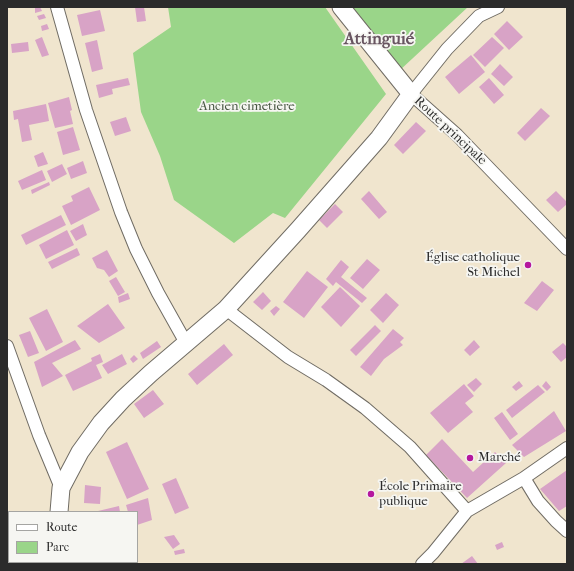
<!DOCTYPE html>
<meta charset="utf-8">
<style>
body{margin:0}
#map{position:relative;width:574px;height:571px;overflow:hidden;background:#f0e5ce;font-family:"IM FELL French Canon",serif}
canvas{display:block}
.frame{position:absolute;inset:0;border:8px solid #2b2b2b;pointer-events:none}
.legend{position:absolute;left:8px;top:511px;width:130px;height:52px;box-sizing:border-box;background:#f6f6f2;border:1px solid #a5a5a2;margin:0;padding:5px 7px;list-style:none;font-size:12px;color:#2b2b2b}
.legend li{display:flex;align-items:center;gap:8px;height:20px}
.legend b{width:20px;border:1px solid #a5a5a2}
</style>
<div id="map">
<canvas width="574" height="571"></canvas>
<div class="frame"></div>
<ul class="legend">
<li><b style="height:5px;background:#fff"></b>Route</li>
<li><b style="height:11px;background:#9ad589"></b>Parc</li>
</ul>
</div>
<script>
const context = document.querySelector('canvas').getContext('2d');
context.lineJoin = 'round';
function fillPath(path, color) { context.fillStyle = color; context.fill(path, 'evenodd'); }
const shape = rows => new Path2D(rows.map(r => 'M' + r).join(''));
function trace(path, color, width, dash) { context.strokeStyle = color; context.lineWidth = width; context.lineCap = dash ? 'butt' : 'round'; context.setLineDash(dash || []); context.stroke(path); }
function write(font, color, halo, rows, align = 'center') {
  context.font = font + ' "IM FELL French Canon",serif'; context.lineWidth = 3.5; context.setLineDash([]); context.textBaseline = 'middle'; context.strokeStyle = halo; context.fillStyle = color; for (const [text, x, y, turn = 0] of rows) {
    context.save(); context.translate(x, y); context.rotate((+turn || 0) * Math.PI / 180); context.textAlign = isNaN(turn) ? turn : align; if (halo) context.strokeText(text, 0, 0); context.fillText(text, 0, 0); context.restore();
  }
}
fillPath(shape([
 [168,7,325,7,386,94,285,218,273,213,234,243,174,200,160,156,141,112,133,53,171,27],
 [352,7,468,7,399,71]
]), '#9ad589');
fillPath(shape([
 [40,7,42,11,35,13,35,8],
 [135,7,144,7,146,21,137,22],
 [100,10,105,31,82,36,77,15],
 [44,14,46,18,39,20,37,16],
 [507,21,523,37,509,50,494,34],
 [47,24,49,29,42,31,41,26],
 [42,37,49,55,42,57,35,40],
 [492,37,504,48,485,67,473,55],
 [97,40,103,69,92,72,85,43],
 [28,42,29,51,12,53,11,44],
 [471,55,485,72,459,94,445,77],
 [500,64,513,77,504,86,491,74],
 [128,78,130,85,112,89,113,94,99,98,96,85],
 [489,78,504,95,494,104,479,87],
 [69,97,72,110,70,111,73,124,55,128,48,103],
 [46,104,49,121,29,125,32,140,22,142,18,119,14,120,13,111],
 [541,108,550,116,525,141,517,133],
 [126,117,131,131,115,136,110,122],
 [416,122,426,131,403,154,394,145],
 [73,127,80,150,63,155,57,132],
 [43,152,48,164,38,167,34,156],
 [83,161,87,173,71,179,67,168],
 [62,164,67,174,52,182,47,171],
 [42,170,46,180,22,190,18,181],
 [49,182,50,185,32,194,31,190],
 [89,187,100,210,71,225,62,206,73,201,71,196],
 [369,191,387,212,379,219,361,199],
 [556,191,567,202,567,204,558,212,546,200],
 [335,204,343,212,327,228,319,220],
 [61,215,66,225,26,245,21,235],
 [83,224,87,235,76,241,70,231],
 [67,230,74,245,46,259,39,245],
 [77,248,80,255,52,269,48,262],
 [107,250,118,271,109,277,104,270,97,268,92,258],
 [367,259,380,270,363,289,350,278],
 [341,260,349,267,341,277,367,298,362,303,336,282,333,286,326,279],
 [307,271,328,287,304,318,283,302],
 [116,277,125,292,118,296,109,281],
 [542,281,554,290,537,311,524,303],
 [340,287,360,306,341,327,321,307],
 [263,292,271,301,262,310,253,302],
 [128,293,130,299,119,303,118,297],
 [386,293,399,305,383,323,370,310],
 [108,304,125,328,99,343,77,326],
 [276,306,280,309,274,316,270,311],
 [47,309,63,342,46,351,29,318],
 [375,325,381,331,356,356,350,350],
 [393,329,404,338,400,342,403,345,384,359,371,376,360,367],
 [30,331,39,353,28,357,19,335],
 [75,340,81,349,52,363,63,376,42,387,34,362],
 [474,340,480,347,470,356,464,350],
 [157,341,161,347,143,359,140,353],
 [563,343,567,347,567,357,561,362,552,352],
 [224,344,233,355,197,385,188,374],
 [100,354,103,362,96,365,102,378,73,391,65,375,92,361,91,358],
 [122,354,127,364,108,374,102,365],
 [134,355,138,359,133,363,130,359],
 [476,378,482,384,474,392,467,385],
 [519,381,523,386,516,391,512,387],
 [546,381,551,387,547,391,542,386],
 [464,384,474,396,465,403,473,412,448,433,430,413],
 [538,385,545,392,512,418,506,410],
 [153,390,164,404,144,418,134,404],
 [554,411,566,431,524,457,512,445],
 [502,412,518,434,510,440,494,418],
 [442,439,473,472,495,452,506,463,467,498,426,455],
 [127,442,149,489,127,499,106,452],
 [567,470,567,506,559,511,540,489],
 [176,478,189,508,175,514,162,484],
 [85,485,101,487,100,504,84,503],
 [148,498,152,520,137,525,137,512,128,512,126,505],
 [119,506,120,512,98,512,98,511],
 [174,535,180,544,173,549,164,537],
 [502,542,504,547,497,550,495,545],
 [184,549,185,553,175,555,174,551],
 [472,556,478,564,461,564]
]), '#d8a3c6');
const street = shape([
 [57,7,86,110,121,212,136,249,158,293,186,343],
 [498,7,479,16,447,49,411,94,457,135,567,249],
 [226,309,288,357,326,380,365,408,410,447,467,511],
 [7,346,39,435,61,488],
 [524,478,538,501,556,521,567,531],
 [422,564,433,553,467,511,524,478,567,448]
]);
const secondary = shape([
 [59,512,61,488,80,452,101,423,123,399,151,373,226,309,298,230,379,138,411,94,341,7],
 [53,564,53,562]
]);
trace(street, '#706c64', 14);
trace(secondary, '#706c64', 19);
trace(street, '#fff', 12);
trace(secondary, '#fff', 17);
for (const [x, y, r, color] of [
 [528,265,4,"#b5179e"],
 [470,458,4,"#b5179e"],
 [371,494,4,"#b5179e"]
]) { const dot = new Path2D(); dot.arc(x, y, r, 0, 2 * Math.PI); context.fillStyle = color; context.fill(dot); trace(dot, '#f6f6f2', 1.5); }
write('13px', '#475642', '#f6f6f2', [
 ["Ancien cimetière",247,107]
]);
write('13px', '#2b2b2b', '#f6f6f2', [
 ["Route principale",450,131,43]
]);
write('13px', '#2b2b2b', '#f6f6f2', [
 ["Église catholique",520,258,"right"],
 ["St Michel",520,273,"right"],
 ["Marché",478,458],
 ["École Primaire",379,487],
 ["publique",379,502]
], 'left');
write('bold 17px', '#685561', '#f6f6f2', [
 ["Attinguié",379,40]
]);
</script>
